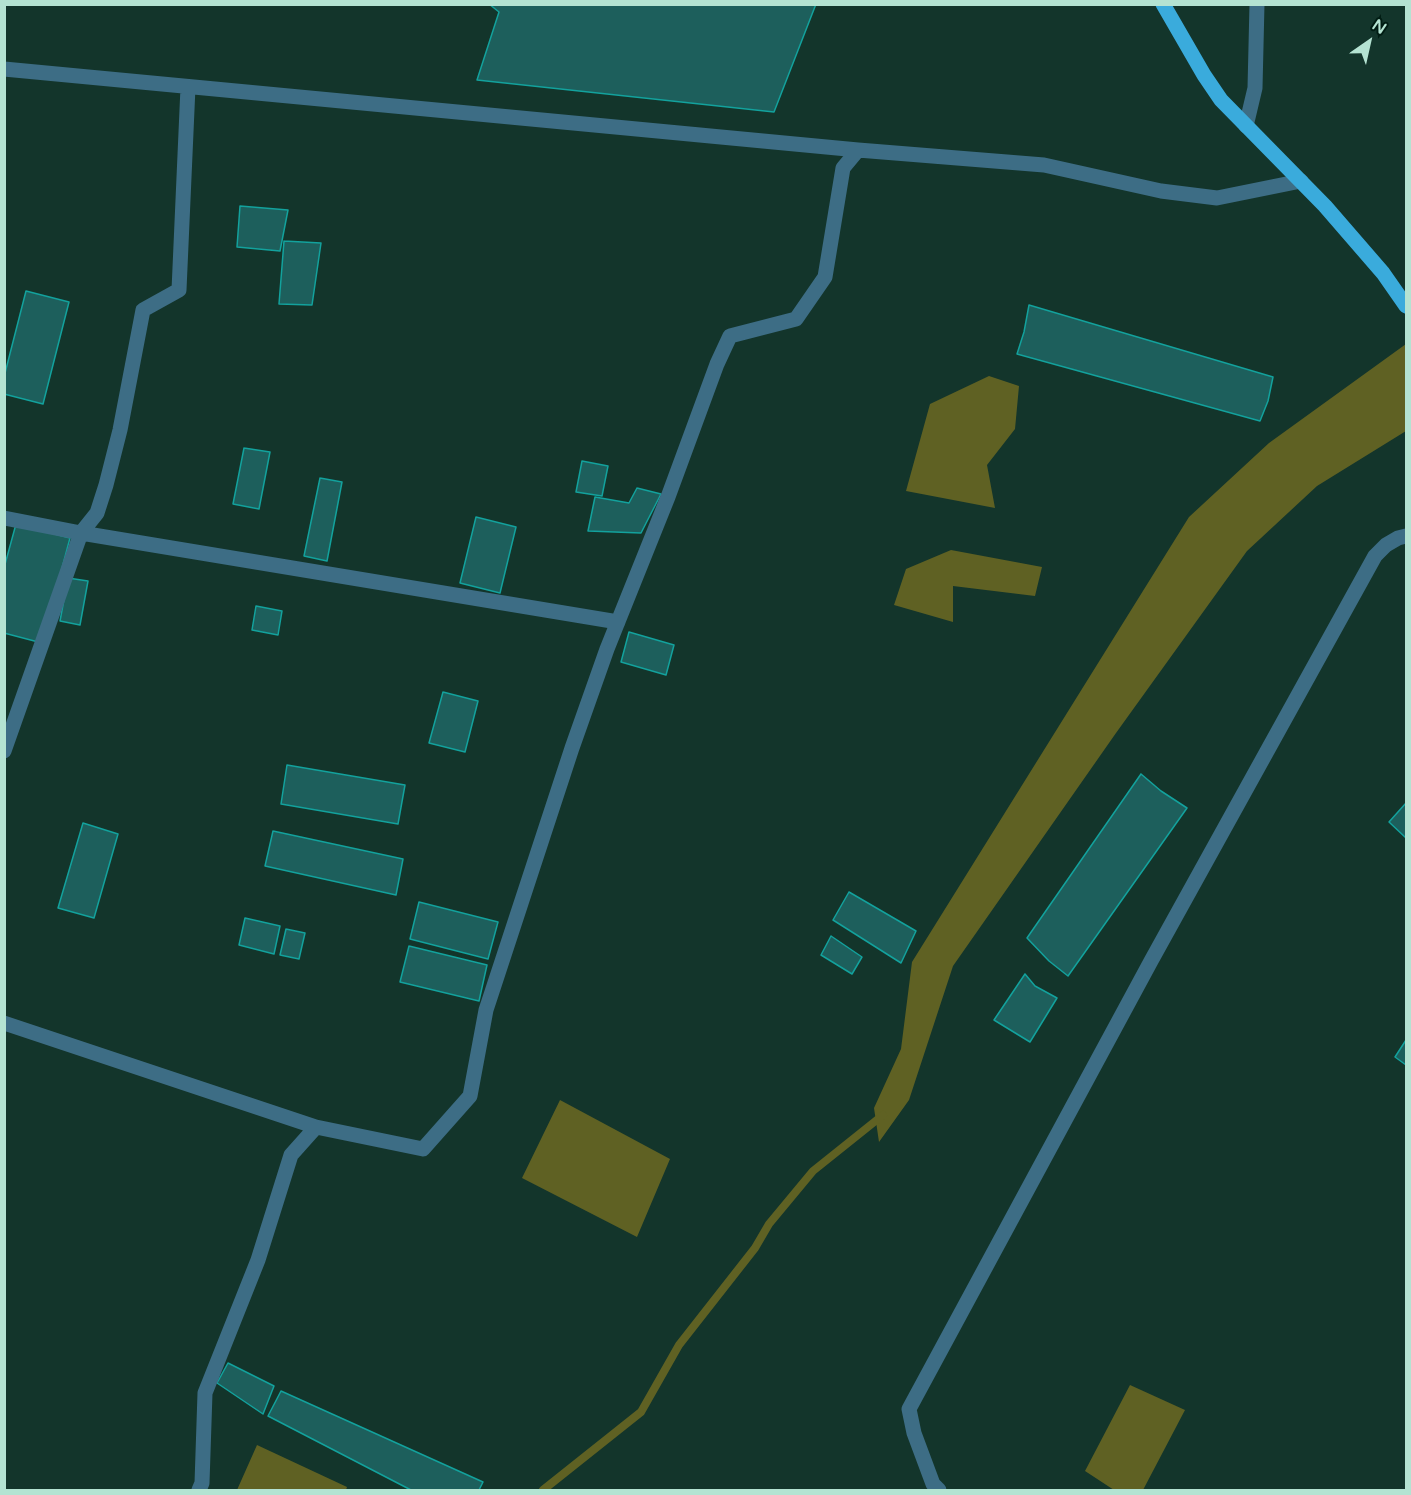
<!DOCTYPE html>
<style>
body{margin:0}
#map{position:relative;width:1411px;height:1495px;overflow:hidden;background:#13352b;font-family:"Varela Round",sans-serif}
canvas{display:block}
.frame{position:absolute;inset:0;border:6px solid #b4e3d2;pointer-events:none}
.north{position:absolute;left:1339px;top:12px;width:60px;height:60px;-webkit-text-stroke:4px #001c13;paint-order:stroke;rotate:34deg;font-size:16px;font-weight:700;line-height:24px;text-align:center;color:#b4e3d2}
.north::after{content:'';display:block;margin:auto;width:21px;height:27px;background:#b4e3d2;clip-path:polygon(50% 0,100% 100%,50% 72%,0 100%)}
</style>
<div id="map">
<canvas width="1411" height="1495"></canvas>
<div class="frame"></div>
<div class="north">N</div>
</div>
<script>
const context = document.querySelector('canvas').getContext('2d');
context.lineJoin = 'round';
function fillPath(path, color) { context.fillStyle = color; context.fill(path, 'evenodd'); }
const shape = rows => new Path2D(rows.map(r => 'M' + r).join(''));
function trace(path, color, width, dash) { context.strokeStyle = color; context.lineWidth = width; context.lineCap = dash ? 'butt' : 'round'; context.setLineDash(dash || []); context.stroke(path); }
fillPath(shape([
 [1406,344,1406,431,1317,486,1247,551,1116,733,953,966,909,1100,879,1142,874,1108,901,1049,912,962,1189,517,1269,443],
 [989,376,1019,386,1015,429,987,465,995,508,906,491,930,404],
 [951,550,1042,567,1035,596,953,586,953,622,894,605,906,569],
 [560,1100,670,1159,637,1237,522,1178],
 [1130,1385,1185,1410,1143,1490,1114,1490,1085,1471],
 [257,1445,347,1487,346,1490,237,1490]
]), '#5f6123');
trace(shape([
 [543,1490,641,1412,679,1345,755,1248,769,1224,813,1171,883,1115]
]), '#5f6123', 8);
const building = shape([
 [489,4,816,4,774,112,477,80,499,12,489,4],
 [240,206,288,210,280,251,237,247,240,206],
 [284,241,321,243,312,305,279,304,284,241],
 [26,291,69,302,43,404,4,394,4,377,26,291],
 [1029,305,1273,377,1268,401,1260,421,1017,354,1024,332,1029,305],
 [244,448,270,452,259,509,233,504,244,448],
 [582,461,608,466,602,496,576,492,582,461],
 [320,478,342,482,327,561,304,556,320,478],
 [637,488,661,494,641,533,588,531,595,497,629,503,637,488],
 [476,517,516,527,500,593,460,583,476,517],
 [16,524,70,538,42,643,4,633,4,568,16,524],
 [68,578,88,581,80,625,60,621,68,578],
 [256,606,282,611,278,635,252,630,256,606],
 [629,632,674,645,666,675,621,662,629,632],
 [443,692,478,701,465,752,429,743,443,692],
 [287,765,405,785,398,824,281,804,287,765],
 [1141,774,1161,791,1187,808,1068,976,1049,961,1027,938,1141,774],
 [1406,803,1406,838,1389,822,1406,803],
 [83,823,118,834,94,918,58,908,83,823],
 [273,831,403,859,396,895,265,866,273,831],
 [849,892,916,931,901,963,833,920,849,892],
 [419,902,498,922,488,959,410,939,419,902],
 [245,918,280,926,274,954,239,945,245,918],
 [286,929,305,933,299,959,280,955,286,929],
 [831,936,862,957,852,974,821,955,831,936],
 [409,946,487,965,479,1001,400,982,409,946],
 [1025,974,1035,986,1057,998,1030,1042,994,1020,1025,974],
 [1406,1040,1406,1065,1395,1057,1406,1040],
 [228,1363,274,1386,263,1414,217,1383,228,1363],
 [281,1391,483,1482,479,1490,411,1490,268,1416,281,1391]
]);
fillPath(building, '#1d5f5c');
trace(building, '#13a29d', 1.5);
trace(shape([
 [4,69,858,150,1044,165,1161,191,1217,198,1301,181],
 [1246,126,1255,88,1257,4],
 [4,518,81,533,618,622],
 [4,751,81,533,97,513,106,485,120,430,143,310,179,290,188,87],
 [4,1023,316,1127,423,1149,470,1096,486,1010,572,748,607,649,668,497,717,364,730,336,796,319,825,277,843,168,858,150],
 [199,1490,202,1483,205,1393,258,1260,291,1155,316,1127],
 [939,1490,933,1484,914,1433,909,1409,1151,961,1375,556,1386,545,1398,538,1406,536]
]), '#3d6d85', 15);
trace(shape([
 [1163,4,1204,75,1221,100,1325,206,1383,273,1406,306]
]), '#3aabdc', 15);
</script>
